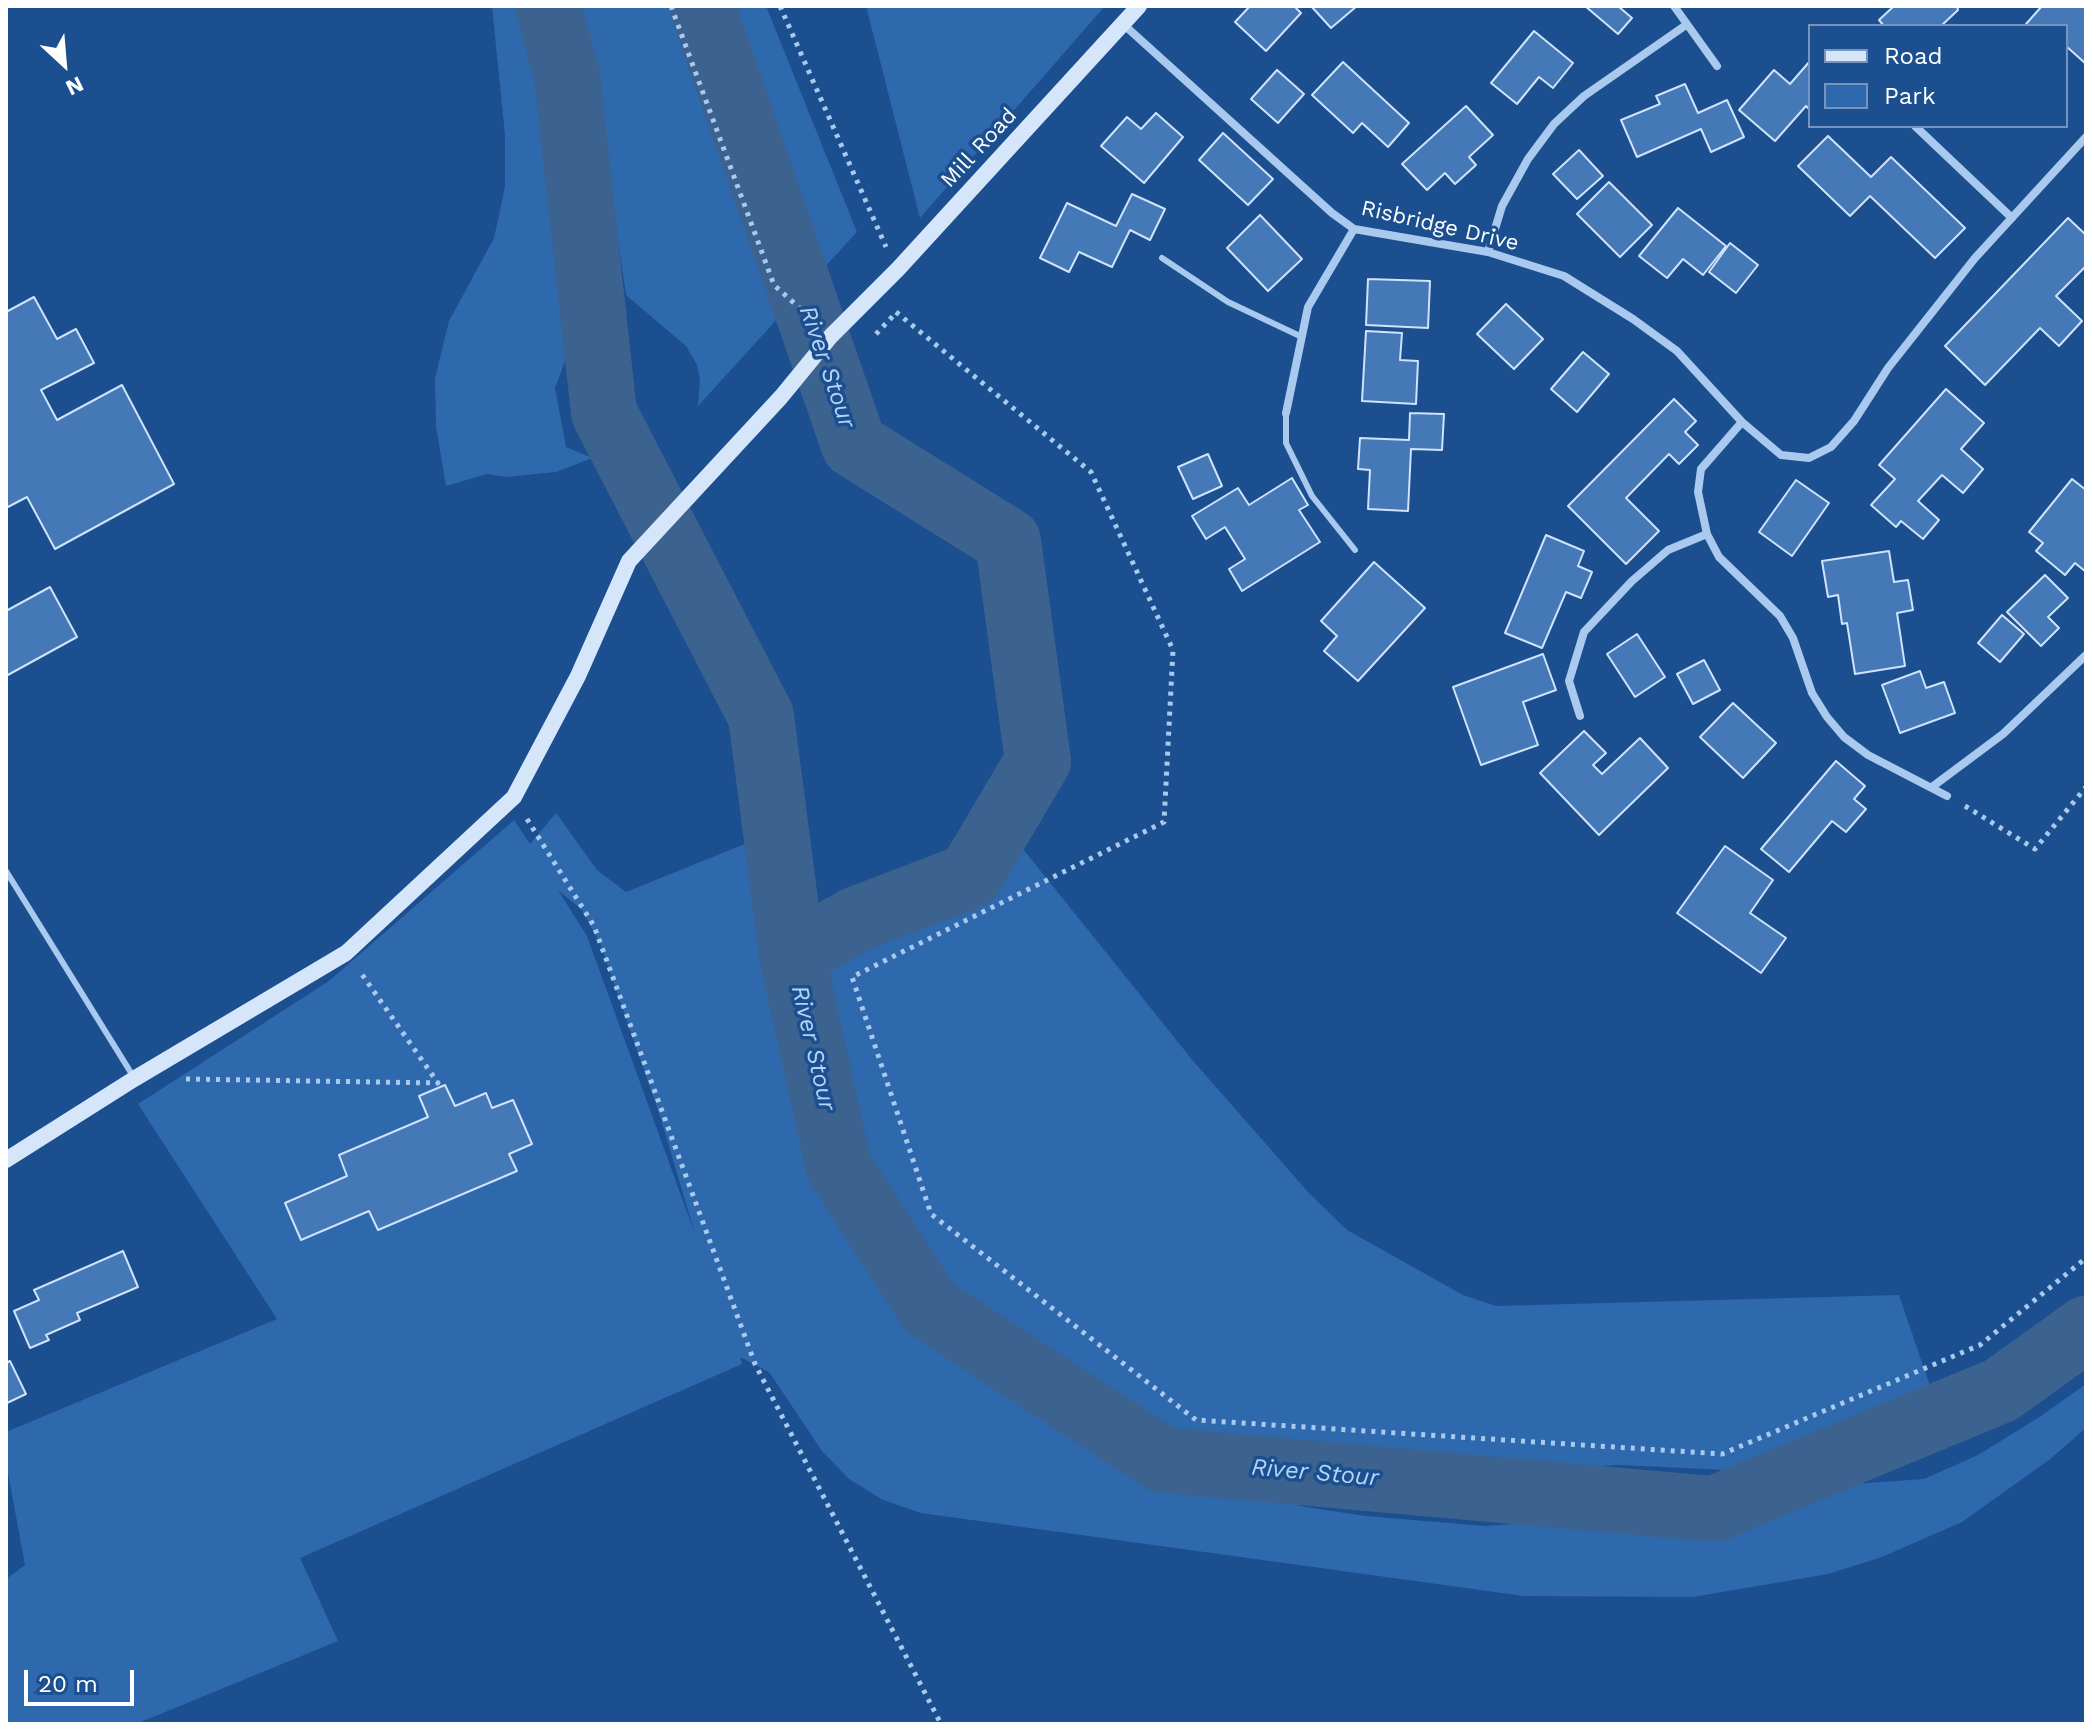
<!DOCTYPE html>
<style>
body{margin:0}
#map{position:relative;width:2092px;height:1730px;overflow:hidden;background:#1b4f8f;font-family:"Work Sans",sans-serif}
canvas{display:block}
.frame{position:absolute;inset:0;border:8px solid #fff;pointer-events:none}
.legend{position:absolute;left:1808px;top:24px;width:260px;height:104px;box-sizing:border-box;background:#1b4f8f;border:2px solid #7695bc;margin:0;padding:10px 14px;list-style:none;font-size:24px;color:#fff}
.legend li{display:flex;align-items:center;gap:16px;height:40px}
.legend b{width:40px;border:2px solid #7695bc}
.north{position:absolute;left:24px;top:24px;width:80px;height:80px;-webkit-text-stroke:6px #1b4f8f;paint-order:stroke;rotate:154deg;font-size:22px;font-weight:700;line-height:32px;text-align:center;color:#fff}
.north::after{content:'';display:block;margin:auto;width:28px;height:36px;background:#fff;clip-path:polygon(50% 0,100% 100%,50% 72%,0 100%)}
.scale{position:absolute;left:24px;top:1670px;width:110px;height:36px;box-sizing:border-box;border:4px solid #fff;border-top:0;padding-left:10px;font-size:24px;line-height:28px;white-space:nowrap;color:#fff;-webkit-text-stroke:6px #1b4f8f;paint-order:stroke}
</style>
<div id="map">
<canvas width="2092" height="1730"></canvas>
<div class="frame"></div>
<ul class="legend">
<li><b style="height:10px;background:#d6e6fa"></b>Road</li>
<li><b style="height:22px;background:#2e69ad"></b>Park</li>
</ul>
<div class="north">N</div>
<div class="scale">20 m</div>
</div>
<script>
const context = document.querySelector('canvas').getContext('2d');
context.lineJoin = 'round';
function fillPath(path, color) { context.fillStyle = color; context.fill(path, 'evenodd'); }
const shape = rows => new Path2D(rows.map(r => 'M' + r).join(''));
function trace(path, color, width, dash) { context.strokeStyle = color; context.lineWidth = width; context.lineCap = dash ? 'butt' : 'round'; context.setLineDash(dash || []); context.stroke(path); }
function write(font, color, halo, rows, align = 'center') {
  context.font = font + ' "Work Sans",sans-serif'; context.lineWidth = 7; context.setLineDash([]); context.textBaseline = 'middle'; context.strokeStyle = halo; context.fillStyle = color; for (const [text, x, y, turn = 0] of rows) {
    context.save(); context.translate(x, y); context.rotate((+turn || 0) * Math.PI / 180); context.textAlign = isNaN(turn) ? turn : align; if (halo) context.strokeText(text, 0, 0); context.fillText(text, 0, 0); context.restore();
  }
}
fillPath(shape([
 [492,6,539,6,548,61,560,214,558,295,567,356,555,388,566,447,592,458,556,472,506,477,487,474,446,486,436,426,435,378,449,321,494,238,505,187,505,135],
 [576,6,689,6,776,254,796,277,811,247,727,6,766,6,857,232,809,284,796,278,801,293,698,406,700,380,697,365,686,346,626,295,595,81],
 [866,6,1105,6,920,218],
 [556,813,597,870,626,892,757,839,768,874,768,914,776,955,822,1134,850,1212,908,1307,959,1356,1009,1396,1116,1457,1171,1478,1306,1507,1366,1516,1485,1526,1714,1509,1839,1485,1924,1479,1978,1455,2041,1416,2086,1384,2086,1428,2049,1460,1962,1522,1882,1557,1828,1574,1693,1597,1524,1596,921,1513,883,1500,849,1479,822,1451,769,1372,740,1357,742,1364,300,1558,338,1641,136,1724,6,1724,6,1579,25,1565,6,1462,6,1432,277,1319,138,1104,329,981,514,820,530,844],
 [558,890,582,910,600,943,660,1116,695,1234,587,936],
 [1003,824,1194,1062,1309,1193,1347,1230,1463,1295,1496,1306,1899,1295,1945,1430,1930,1442,1907,1450,1856,1447,1727,1470,1619,1465,1582,1467,1473,1486,1406,1479,1192,1436,1082,1394,1003,1351,968,1326,911,1266,876,1213,854,1155,800,903,904,904,925,899]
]), '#2e69ad');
trace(shape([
 [548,6,567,75,604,413,761,716,792,955,839,1167,930,1308,1163,1460,1714,1509,2001,1390,2086,1329],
 [702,6,854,445,1008,541,1038,761,970,876,857,919,792,955]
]), '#3c6290', 66);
const building = shape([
 [1250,6,1294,6,1301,13,1266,51,1235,22,1250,6],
 [1311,6,1357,6,1331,28,1311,6],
 [1585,6,1618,6,1632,18,1618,34,1585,6],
 [1894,6,1957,6,1958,10,1941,26,1884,26,1879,20,1894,6],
 [2042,6,2086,6,2086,64,2066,46,2066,26,2029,26,2026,24,2042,6],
 [1534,31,1573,63,1553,88,1539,77,1517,104,1491,83,1534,31],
 [1810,61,1810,110,1806,106,1775,141,1739,110,1774,70,1790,84,1810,61],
 [1343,62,1409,123,1388,147,1362,123,1353,133,1312,95,1343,62],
 [1277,70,1304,94,1278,123,1251,99,1277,70],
 [1685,84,1698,113,1727,100,1744,137,1711,152,1701,129,1637,157,1621,120,1660,104,1656,96,1685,84],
 [1466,106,1493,135,1469,157,1476,165,1455,184,1445,173,1427,190,1402,164,1466,106],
 [1156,113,1183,137,1144,183,1101,146,1127,117,1141,129,1156,113],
 [1223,133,1273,179,1248,205,1199,160,1223,133],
 [1828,136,1871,177,1891,157,1965,228,1935,258,1870,196,1850,216,1798,166,1828,136],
 [1579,150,1603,176,1577,199,1553,174,1579,150],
 [1609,182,1652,225,1620,257,1577,214,1609,182],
 [1132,194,1165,209,1150,240,1130,230,1112,267,1079,252,1069,272,1040,258,1067,203,1116,226,1132,194],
 [1678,208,1726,246,1703,275,1683,259,1667,278,1639,256,1678,208],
 [1260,215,1302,259,1268,291,1227,248,1260,215],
 [2068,218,2086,235,2086,266,2056,296,2082,321,2059,346,2040,328,1985,385,1945,346,2068,218],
 [1730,243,1758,265,1736,293,1709,272,1730,243],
 [1368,279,1430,281,1428,328,1366,325,1368,279],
 [34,297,57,339,76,329,94,363,41,390,57,420,122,385,174,484,55,549,27,497,6,508,6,312,34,297],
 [1506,304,1543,339,1514,369,1477,334,1506,304],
 [1366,331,1402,333,1400,360,1418,361,1416,404,1362,401,1366,331],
 [1583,352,1609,374,1577,412,1551,389,1583,352],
 [1946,389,1984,423,1961,449,1983,469,1963,493,1942,475,1918,501,1939,520,1923,539,1901,521,1896,527,1871,505,1895,479,1879,465,1946,389],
 [1674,399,1696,421,1685,432,1698,445,1679,464,1669,454,1626,498,1659,531,1626,564,1568,506,1674,399],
 [1410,413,1444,414,1442,450,1411,449,1408,511,1368,509,1370,470,1358,469,1360,438,1409,440,1410,413],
 [1208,454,1222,486,1193,499,1178,467,1208,454],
 [1292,478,1308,505,1299,510,1320,542,1242,591,1229,569,1245,559,1225,527,1206,539,1192,516,1238,488,1249,505,1292,478],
 [2072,479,2086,490,2086,572,2075,563,2065,575,2036,551,2043,543,2029,532,2072,479],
 [1796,480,1829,503,1792,556,1759,532,1796,480],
 [1546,535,1584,551,1578,566,1592,572,1581,598,1566,592,1542,648,1505,633,1546,535],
 [1889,551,1894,582,1908,580,1913,610,1897,613,1905,666,1855,674,1847,623,1842,624,1838,595,1828,597,1822,561,1889,551],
 [1374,562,1425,608,1358,681,1324,651,1337,636,1321,621,1374,562],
 [2045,575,2068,598,2048,617,2059,628,2041,646,2007,612,2045,575],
 [50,587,77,637,6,676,6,611,50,587],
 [2002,615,2024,634,2000,662,1978,643,2002,615],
 [1637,634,1665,677,1635,697,1607,654,1637,634],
 [1543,654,1556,690,1523,702,1538,745,1481,765,1453,687,1543,654],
 [1704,660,1720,690,1693,704,1677,674,1704,660],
 [1920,671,1926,688,1944,682,1955,713,1900,733,1882,685,1920,671],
 [1733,703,1776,743,1743,778,1700,737,1733,703],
 [1584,731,1606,753,1593,765,1602,774,1640,738,1668,768,1599,835,1540,773,1584,731],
 [1836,761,1865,786,1854,799,1866,809,1846,832,1832,821,1789,872,1761,849,1836,761],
 [1725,846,1773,880,1750,913,1786,938,1761,973,1677,913,1725,846],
 [445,1085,455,1106,486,1093,492,1108,513,1100,532,1144,509,1154,517,1171,378,1230,369,1211,301,1240,285,1203,347,1176,339,1155,428,1117,419,1096,445,1085],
 [123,1251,138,1287,77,1313,80,1320,46,1335,49,1340,30,1348,14,1311,39,1300,34,1290,123,1251],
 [10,1361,26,1394,7,1403,6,1363,10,1361]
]);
fillPath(building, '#4478b7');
trace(building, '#cfe3fa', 2);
trace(shape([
 [671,6,774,285,814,321],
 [780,6,886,247],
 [896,312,1091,472,1173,650,1164,822,852,977,931,1214,1196,1420,1722,1454,1980,1345,2086,1258],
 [876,334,894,315],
 [1965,806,2035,849,2086,787],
 [527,819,594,926,755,1364,941,1724],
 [186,1079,438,1083,361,973]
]), '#a9c9ee', 5, [4, 6]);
trace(shape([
 [1162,258,1228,302,1302,337],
 [1286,413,1286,443,1312,496,1355,550],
 [6,871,133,1076]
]), '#a9c9ee', 6);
trace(shape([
 [1674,6,1717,66],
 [1123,24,1332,213,1354,229,1488,252,1564,276,1633,319,1677,351,1742,422,1781,455,1809,458,1831,447,1854,421,1888,368,1975,258,2086,137],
 [1915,126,2012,218],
 [1488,252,1502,206,1528,159,1554,124,1584,96,1686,25],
 [1286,413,1308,307,1354,229],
 [1742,422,1701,469,1698,492,1707,534,1719,557,1780,616,1793,638,1812,693,1827,717,1844,737,1868,755,1947,796],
 [1580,716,1569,681,1584,632,1632,581,1668,550,1707,534],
 [1932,787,2003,734,2086,655]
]), '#a9c9ee', 8);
trace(shape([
 [6,1160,134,1079,346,953,514,797,578,676,629,561,781,397,831,336,898,269,1139,6]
]), '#d6e6fa', 16);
write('22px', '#fff', '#1b4f8f', [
 ["Mill Road",979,148,-47],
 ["Risbridge Drive",1440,226,13]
]);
write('italic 24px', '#b5d3f5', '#1b4f8f', [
 ["River Stour",827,367,71],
 ["River Stour",813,1048,77],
 ["River Stour",1315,1473,5]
]);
</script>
